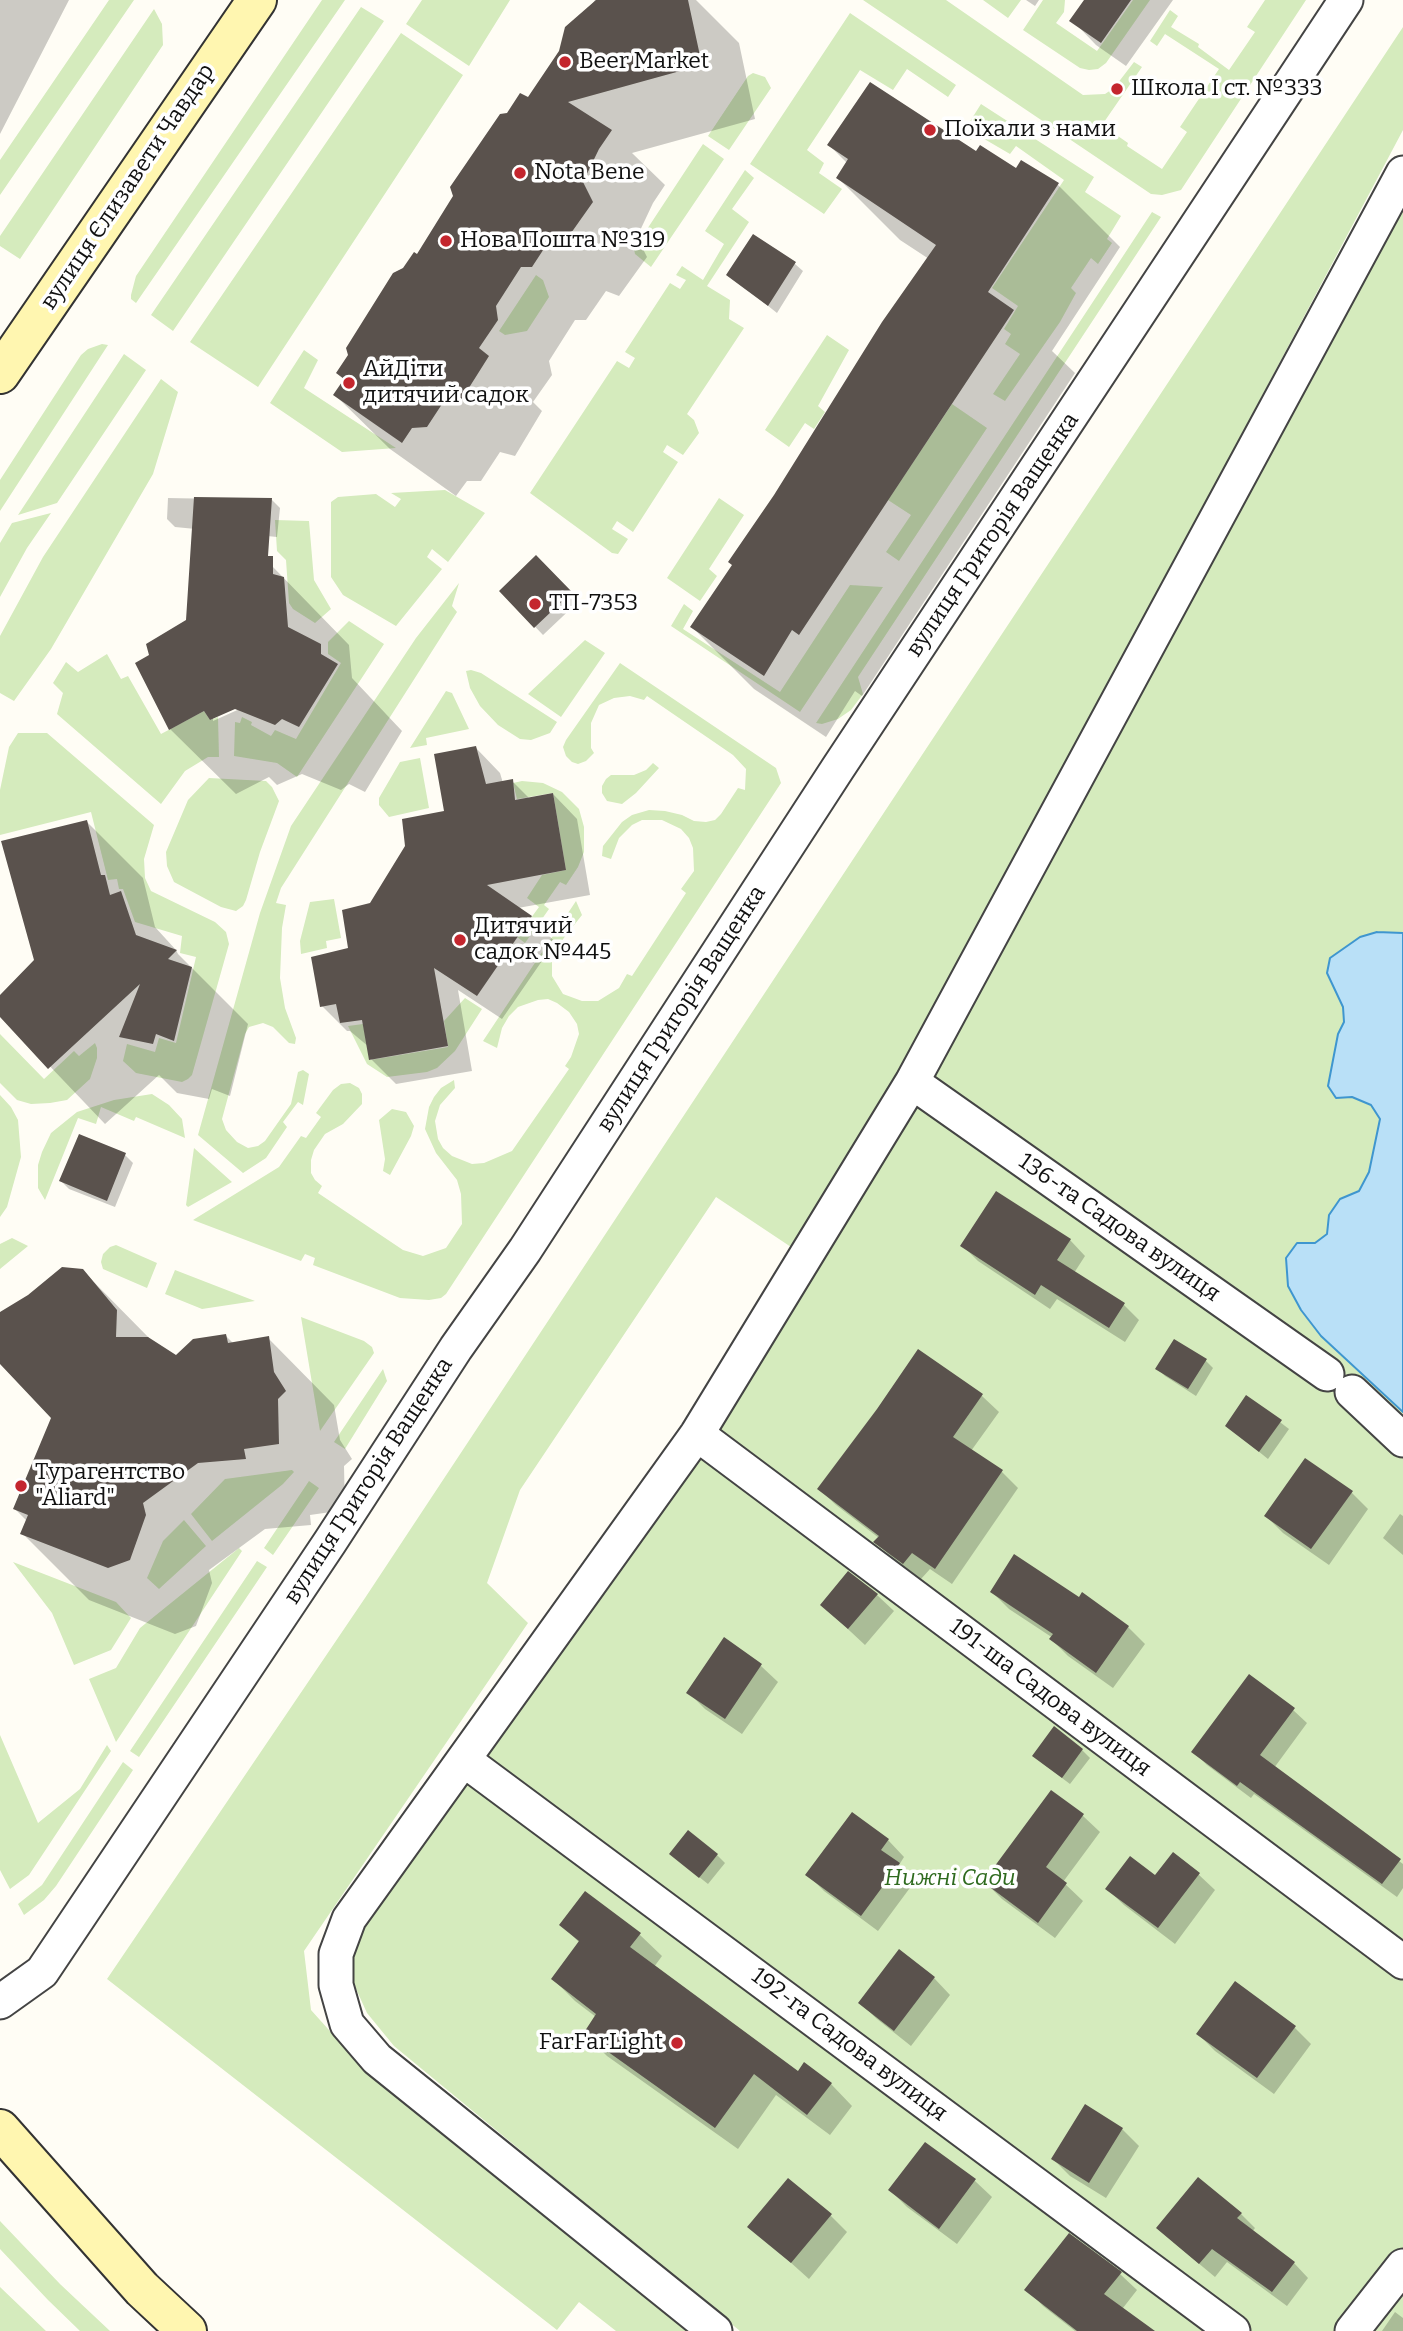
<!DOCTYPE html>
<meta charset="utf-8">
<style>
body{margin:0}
canvas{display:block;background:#fffdf5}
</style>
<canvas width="1403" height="2331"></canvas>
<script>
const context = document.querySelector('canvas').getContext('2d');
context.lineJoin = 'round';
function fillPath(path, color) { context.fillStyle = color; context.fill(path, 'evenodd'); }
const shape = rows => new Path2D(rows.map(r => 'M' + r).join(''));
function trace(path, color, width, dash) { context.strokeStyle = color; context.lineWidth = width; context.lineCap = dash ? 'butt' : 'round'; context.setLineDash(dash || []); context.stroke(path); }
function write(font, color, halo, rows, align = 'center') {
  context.font = font + ' Bitter,serif'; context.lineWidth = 7; context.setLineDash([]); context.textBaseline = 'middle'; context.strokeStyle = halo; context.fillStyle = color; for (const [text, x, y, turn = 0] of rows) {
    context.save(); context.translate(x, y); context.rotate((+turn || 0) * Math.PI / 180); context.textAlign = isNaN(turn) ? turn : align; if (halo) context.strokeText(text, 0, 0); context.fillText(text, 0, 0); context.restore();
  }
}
fillPath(shape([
 [109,0,134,0,0,195,0,160],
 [322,0,345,0,136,303,131,299,131,295,136,276],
 [422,0,510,0,469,66,406,24],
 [863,0,946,0,1083,95,1105,94,1114,88,1134,62,1142,67,1102,125,1128,143,1127,146,1162,169,1187,132,1180,127,1219,69,1165,34,1157,46,1150,41,1170,10,1178,16,1171,27,1199,44,1198,47,1229,70,1255,32,1247,27,1265,0,1306,0,1181,190,1162,195,1151,194],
 [983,0,1021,0,1008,18],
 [1043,0,1065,0,1064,12,1056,23,1097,51,1133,0,1150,0,1106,63,1098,69,1089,70,1080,68,1023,30],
 [361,7,384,21,173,331,151,315],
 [154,9,162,24,163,45,20,259,0,246,0,236],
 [850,13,956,85,948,97,907,69,893,90,860,70,807,150,824,163,819,173,842,189,824,214,750,164],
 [1403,27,1403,130,908,1063,791,1247,716,1197,520,1490,487,1583,528,1623,304,1951,311,2010,372,2078,693,2331,616,2331,579,2302,557,2330,107,1979,365,1598],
 [401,33,463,75,258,387,190,342],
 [753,73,765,77,771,88,729,150,708,136,748,76],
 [981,104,1094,177,1085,192,1121,216,1107,239,1112,243,1098,264,1091,258,1071,288,1076,293,1060,322,1005,401,993,394,1020,354,1005,344,1011,334,1004,329,1018,306,992,288,1064,180,1016,146,1010,154,974,133,971,140,962,134],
 [703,144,724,159,651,267,635,254,634,249],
 [745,170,754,178,732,209,749,222,707,286,730,300,729,319,744,328,687,414,694,420,699,433,683,455,667,445,663,452,678,462,633,532,617,521,612,529,628,539,618,554,612,553,530,493,617,361,629,368,635,358,625,352,670,283,680,289,686,280,676,275,682,266,703,280,724,244,705,231],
 [1403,203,1403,2331,740,2331,394,2046,367,2013,352,1980,350,1955,362,1919,716,1433],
 [1152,212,1161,217,858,677,863,694,851,710,838,719,822,724,816,723],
 [536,275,543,280,549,297,527,331,505,335,499,331],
 [827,335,849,350,818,406,825,412,814,429,805,423,789,447,765,430],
 [102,344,108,345,0,511,0,480,81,355,88,349],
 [304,350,318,360,304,388,396,448,342,452,270,403],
 [124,354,146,370,57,503,18,515],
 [161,379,178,392,153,474,51,649,14,701,0,693,0,636,43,557],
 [952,404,987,428,899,561,886,552,911,515,888,500],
 [445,490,485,513,448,562,432,549,427,557,442,569,396,626,343,595,331,577,331,502,338,497,376,494,395,507,401,499,391,493],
 [719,498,744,515,709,569,717,576,700,601,667,578],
 [51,513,27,548,0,597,0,543,12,523],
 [275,520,309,521,314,580,331,609,315,623,293,609,289,603,286,560,277,551],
 [459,583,452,606,457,612,281,888,276,903,286,905,282,928,280,978,285,1008,296,1038,295,1044,289,1043,273,1027,263,1023,249,1027,245,1034,222,1119,226,1130,237,1142,248,1148,258,1146,265,1141,291,1104,298,1072,303,1070,309,1074,303,1105,298,1102,283,1122,287,1127,266,1158,243,1173,198,1135,260,913,291,826,416,638],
 [850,585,883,587,800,712,671,626,684,604,693,611,683,629,780,692],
 [349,621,384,644,297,777,277,763,234,756,235,722,240,723,242,717,252,722,251,725,271,736,275,730,296,739,341,663,328,654,328,642],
 [585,640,605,653,561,717,528,694],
 [107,654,121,679,128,676,161,734,204,711,210,720,218,717,219,757,208,757,185,771,161,804,57,714,63,693,53,683,66,662,78,672],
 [620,663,776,768,781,783,446,1294,441,1298,429,1300,400,1298,313,1265,315,1258,305,1254,301,1261,193,1220,279,1167,301,1136,306,1138,321,1117,316,1113,333,1090,341,1084,350,1083,359,1088,362,1094,362,1104,343,1124,325,1134,314,1150,311,1160,311,1173,315,1180,322,1186,318,1193,403,1250,423,1256,446,1248,462,1224,461,1194,457,1180,436,1153,425,1129,429,1107,434,1097,441,1088,454,1080,455,1088,440,1105,435,1121,438,1139,443,1148,452,1156,472,1164,484,1163,512,1151,569,1069,565,1066,571,1057,579,1034,577,1024,569,1012,557,1003,548,999,538,1000,518,1007,509,1016,502,1028,497,1048,483,1041,576,901,582,915,556,948,552,956,552,976,563,994,582,1001,598,1001,619,988,627,974,632,976,686,893,681,889,694,871,693,848,689,838,681,829,662,820,642,820,632,825,619,838,611,859,602,856,603,846,622,822,632,815,649,810,665,811,682,815,694,821,706,822,715,820,721,814,738,788,745,790,746,769,733,755,647,696,644,700,630,696,614,698,599,705,591,723,591,748,594,753,586,761,578,764,572,762,566,756,563,747,566,740],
 [471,670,481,673,557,722,550,733,531,740,520,739,498,725,480,706,470,688,466,671],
 [446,691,452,693,469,729,426,738,427,745,410,748],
 [18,733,47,733,154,825,144,859,145,878,151,891,215,922,226,932,229,944,192,1075,188,1079,182,1082,136,1073,123,1061,127,1044,155,1052,159,1038,176,1043,196,957,180,953,182,936,135,922,123,889,119,889,117,879,108,880,91,812,0,835,0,790,9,747],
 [420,758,429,808,389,817,379,805,379,798,400,762],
 [653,763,659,768,636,793,622,804,607,801,602,793,602,786,606,779,611,775,634,775,646,770],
 [209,778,266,781,272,787,279,801,260,852,246,900,243,906,236,911,221,907,174,882,167,866,166,852,188,800],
 [522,781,543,783,562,792,579,809,584,827,584,852,578,867,566,885,560,882,544,905,549,909,525,943,517,937,539,907,527,898,542,875,566,870,553,793,517,799,513,783],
 [334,899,341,938,326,941,327,948,301,954,300,941,310,902],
 [465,998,482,1009,455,1051,437,1068,427,1072,387,1077,367,1064,348,1026,363,1024,370,1060,448,1047,444,1021],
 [0,1034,44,1079,74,1051,79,1056,95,1043,97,1048,97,1058,90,1079,67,1100,50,1103,31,1104,17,1100,0,1083],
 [152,1094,169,1105,182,1119,185,1138,136,1117,134,1121,101,1107,96,1124,78,1118,45,1200,38,1188,38,1165,42,1152,51,1133,77,1112,114,1100],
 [0,1095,11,1107,18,1120,21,1157,7,1207,0,1217],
 [392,1109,406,1112,414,1126,411,1136,390,1175,383,1171,385,1159,379,1120],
 [194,1148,232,1182,188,1207,186,1205],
 [12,1238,28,1246,0,1269,0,1244],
 [116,1245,157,1263,147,1288,103,1269,101,1262,103,1254,110,1247],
 [175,1270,255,1301,202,1309,165,1294],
 [301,1317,364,1341,372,1347,374,1353,320,1431],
 [383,1369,387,1381,345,1449,334,1442],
 [292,1470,294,1472,283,1484,212,1541,191,1514,225,1479],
 [309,1481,319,1488,273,1555,264,1548],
 [184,1520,206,1546,159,1589,147,1578,163,1541],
 [239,1548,242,1551,116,1742,89,1679,116,1668,140,1628],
 [257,1561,267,1567,139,1757,130,1751],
 [13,1562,116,1602,131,1618,111,1650,74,1665,52,1613],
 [0,1735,38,1823,80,1789,107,1745,111,1751,29,1875,10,1889,0,1870],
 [123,1762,133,1770,56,1886,44,1900,24,1915,18,1904,42,1885],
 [0,2221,60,2284,110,2331,80,2331,48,2300,0,2249],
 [0,2287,46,2331,0,2331]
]), '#d5ebbd');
const water = shape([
 [1377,932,1403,933,1403,1412,1321,1336,1301,1310,1288,1286,1286,1258,1297,1243,1315,1243,1327,1234,1329,1215,1340,1199,1359,1191,1369,1172,1380,1119,1371,1105,1352,1097,1336,1098,1328,1086,1338,1034,1344,1022,1343,1007,1327,973,1330,958,1360,937,1377,932]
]);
fillPath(water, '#b9e0f7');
trace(water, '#3f96cf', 2);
fillPath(shape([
 [0,0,69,0,0,134],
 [595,0,696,0,739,43,755,119,632,153,665,185,653,203,637,237,647,257,619,296,606,291,586,320,575,320,549,361,552,375,533,402,542,411,515,456,500,452,481,481,467,481,456,496,390,449,335,395,404,269,417,256,508,115,528,99],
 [1026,0,1039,0,1035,6],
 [1086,0,1173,0,1126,66,1096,45,1072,20],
 [829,145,976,154,1058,185,1120,247,1052,351,1075,373,862,696,855,691,826,737,754,689,692,627,734,565,775,496,929,259,900,240,838,178,847,163],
 [795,264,803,271,777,313,728,274],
 [168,498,272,500,280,508,277,537,175,527,167,519],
 [536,558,579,601,543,635,501,591],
 [273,567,349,645,352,678,402,731,365,792,349,784,341,790,302,774,277,785,269,777,236,794,170,729],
 [243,704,244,707,213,721,213,717],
 [476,748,500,773,503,783,512,781,530,799,553,794,577,819,590,895,518,908,531,917,555,942,502,1019,458,990,472,1071,396,1084,371,1059,369,1047,350,1031,347,1031,322,1006,371,904,446,812],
 [87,822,143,878,155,927,176,950,178,954,248,1024,230,1096,212,1089,209,1099,177,1093,159,1075,105,1124,0,1014,0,1010,36,960],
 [125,1155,133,1163,115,1207,69,1189,61,1181],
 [1070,1240,1085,1256,1074,1273,1124,1305,1139,1320,1125,1342,1057,1299,1050,1309,978,1261,963,1246],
 [82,1270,154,1343,177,1357,225,1335,234,1344,268,1338,334,1405,340,1440,352,1459,344,1466,345,1510,310,1515,311,1525,265,1529,209,1570,212,1583,196,1626,175,1634,89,1600,23,1534,28,1522,15,1509,53,1417,0,1362,0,1314],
 [918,1351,982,1396,999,1412,971,1451,1002,1472,1018,1488,952,1584,930,1569,921,1579,892,1558,876,1542,879,1538,836,1505,819,1489,878,1410],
 [1205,1360,1213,1368,1196,1396,1165,1376,1157,1368],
 [1247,1397,1289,1429,1268,1459,1227,1426],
 [1351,1492,1368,1509,1329,1565,1283,1533,1266,1516],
 [1400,1514,1403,1516,1403,1555,1383,1538],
 [992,1592,1079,1600,1128,1627,1145,1644,1113,1688,1068,1656,1051,1639,1053,1638,1009,1609],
 [877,1595,894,1611,865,1645,822,1605],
 [724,1640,761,1666,778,1682,742,1734,705,1709,688,1692],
 [1293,1710,1307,1723,1274,1768,1403,1864,1403,1888,1397,1897,1254,1794,1251,1798,1207,1765,1194,1752],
 [1082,1750,1090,1758,1070,1784,1042,1763],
 [1051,1793,1083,1816,1100,1832,1063,1882,1083,1901,1055,1938,1002,1899,985,1882],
 [888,1840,904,1857,899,1865,915,1881,878,1931,824,1891,808,1875],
 [717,1855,725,1863,708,1884,679,1861],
 [1198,1874,1215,1890,1175,1944,1124,1905,1107,1889],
 [586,1893,640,1935,662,1956,654,1967,798,2073,831,2084,852,2106,830,2135,776,2095,738,2149,607,2056,585,2034,596,2017,575,2001,553,1979,580,1943,561,1925],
 [934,1978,950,1995,911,2046,877,2019,860,2003],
 [1294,2027,1311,2044,1274,2094,1215,2051,1198,2034],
 [1122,2129,1139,2146,1106,2198,1070,2176,1053,2159],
 [925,2144,975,2181,992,2197,957,2244,907,2207,890,2190],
 [1241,2214,1255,2228,1252,2232,1294,2263,1308,2278,1287,2306,1227,2262,1215,2277,1173,2242],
 [830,2215,847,2232,809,2279,750,2226],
 [1120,2274,1137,2290,1105,2331,1075,2331,1043,2306,1027,2289],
 [1395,2312,1403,2318,1403,2331,1382,2331]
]), '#0003');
fillPath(shape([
 [596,0,688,0,702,65,568,102,612,130,599,149,583,182,593,202,564,243,551,238,532,267,521,267,496,306,498,320,479,348,489,356,460,402,446,398,427,427,412,428,402,443,333,395,344,379,336,373,348,355,346,348,393,273,403,268,414,252,417,254,453,196,450,187,500,114,507,113,520,93,528,97,559,51,565,27],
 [1084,0,1131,0,1101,43,1069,21],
 [870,82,976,151,980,145,1016,168,1021,160,1059,183,988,292,1014,310,799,635,792,630,764,676,690,627,732,565,728,562,774,495,882,322,936,245,836,178,848,159,827,145],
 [753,234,796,262,768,306,726,275],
 [194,497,272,498,268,556,273,556,273,574,284,577,288,627,321,644,321,654,338,664,299,727,282,719,275,725,235,709,210,720,204,711,169,730,135,663,149,655,146,644,186,620],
 [536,555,572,592,534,628,499,591],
 [476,746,486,784,513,779,515,800,553,793,566,870,487,885,532,916,477,996,434,968,448,1046,369,1060,362,1020,340,1023,336,1004,320,1007,311,957,348,948,342,910,370,903,405,846,402,819,444,811,434,754],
 [87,820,101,875,105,875,110,895,121,891,136,935,177,950,168,959,192,967,174,1041,156,1034,153,1044,119,1037,140,984,48,1069,0,1017,0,995,34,960,1,841],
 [79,1134,126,1153,107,1201,59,1181],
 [996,1191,1071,1239,1057,1260,1125,1303,1109,1328,1041,1285,1035,1295,960,1246],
 [62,1267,83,1269,117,1310,116,1337,148,1337,176,1355,193,1339,226,1334,228,1343,269,1336,274,1372,286,1391,278,1399,279,1444,244,1449,246,1459,198,1463,143,1503,146,1515,130,1560,108,1568,20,1534,28,1515,13,1509,51,1418,0,1364,0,1312,28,1295],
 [1174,1339,1207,1359,1188,1389,1155,1369],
 [918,1349,983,1394,953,1437,1003,1470,935,1569,912,1553,903,1564,873,1542,879,1536,817,1489,877,1409],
 [1246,1395,1282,1420,1259,1452,1225,1426],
 [1305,1458,1353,1491,1311,1549,1264,1516],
 [1014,1554,1079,1597,1082,1592,1129,1626,1096,1673,1049,1639,1053,1634,990,1592],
 [848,1571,878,1594,848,1629,820,1605],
 [724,1637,762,1664,725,1719,686,1693],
 [1249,1674,1295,1708,1260,1755,1401,1859,1382,1884,1240,1782,1237,1786,1191,1752],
 [1054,1726,1083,1749,1062,1778,1032,1756],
 [1051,1790,1084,1814,1046,1867,1067,1883,1038,1923,983,1882],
 [852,1812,889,1839,881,1850,900,1863,861,1916,805,1875],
 [688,1830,718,1854,699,1878,669,1854],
 [1173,1852,1200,1873,1158,1928,1105,1889,1130,1856,1155,1875],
 [585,1891,641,1933,630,1947,798,2071,804,2062,832,2083,807,2115,754,2074,715,2128,583,2034,596,2014,551,1979,579,1941,559,1925],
 [899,1949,935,1977,894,2031,858,2003],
 [1235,1981,1296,2026,1257,2078,1196,2034],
 [1085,2104,1123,2128,1089,2183,1051,2159],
 [925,2142,976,2179,939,2229,888,2190],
 [1198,2177,1242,2213,1237,2218,1295,2262,1272,2292,1212,2249,1199,2264,1156,2228],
 [788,2178,832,2214,791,2263,747,2227],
 [1069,2233,1122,2272,1104,2294,1155,2331,1077,2331,1024,2290]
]), '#5a524d');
const street = shape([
 [912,1082,1327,1374],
 [1352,1392,1403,1440],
 [697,1434,1403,1962],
 [464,1760,1233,2331],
 [0,2002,42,1972,330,1542,456,1348,525,1250,838,768,1346,0],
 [715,2331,377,2059,347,2024,336,1985,336,1954,349,1919,697,1434,912,1082,1403,173],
 [1352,2331,1403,2266]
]);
const secondary = shape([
 [0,374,257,0],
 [0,2129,142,2289,187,2331]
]);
trace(street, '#444', 37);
trace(secondary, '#333', 42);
trace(street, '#fff', 33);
trace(secondary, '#fff6b0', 38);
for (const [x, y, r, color] of [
 [565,62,7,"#c4262e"],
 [1117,89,7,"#c4262e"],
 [930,130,7,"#c4262e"],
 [520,173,7,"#c4262e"],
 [446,241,7,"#c4262e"],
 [349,383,7,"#c4262e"],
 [535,604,7,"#c4262e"],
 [460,940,7,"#c4262e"],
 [21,1486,7,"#c4262e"],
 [677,2043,7,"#c4262e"]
]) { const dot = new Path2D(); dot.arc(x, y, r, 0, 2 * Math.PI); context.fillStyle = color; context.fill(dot); trace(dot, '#fff', 2.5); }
write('23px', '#111', '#fff', [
 ["Beer Market",579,62],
 ["Школа І ст. №333",1131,89],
 ["Поїхали з нами",944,130],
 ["Nota Bene",534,173],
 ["Нова Пошта №319",460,241],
 ["АйДіти",363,370],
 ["дитячий садок",363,396],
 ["ТП-7353",549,604],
 ["Дитячий",474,927],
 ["садок №445",474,953],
 ["Турагентство",35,1473],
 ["\"Aliard\"",35,1499],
 ["FarFarLight",663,2043,"right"]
], 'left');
write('23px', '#111', '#fff', [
 ["вулиця Єлизавети Чавдар",128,187,-56],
 ["вулиця Григорія Ващенка",993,535,-56],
 ["вулиця Григорія Ващенка",682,1009,-57],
 ["136-та Садова вулиця",1119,1228,35],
 ["вулиця Григорія Ващенка",369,1481,-57],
 ["191-ша Садова вулиця",1050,1698,37],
 ["192-га Садова вулиця",849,2045,37]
]);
write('italic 23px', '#2f6b1f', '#fff', [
 ["Нижні Сади",950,1879]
]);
</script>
